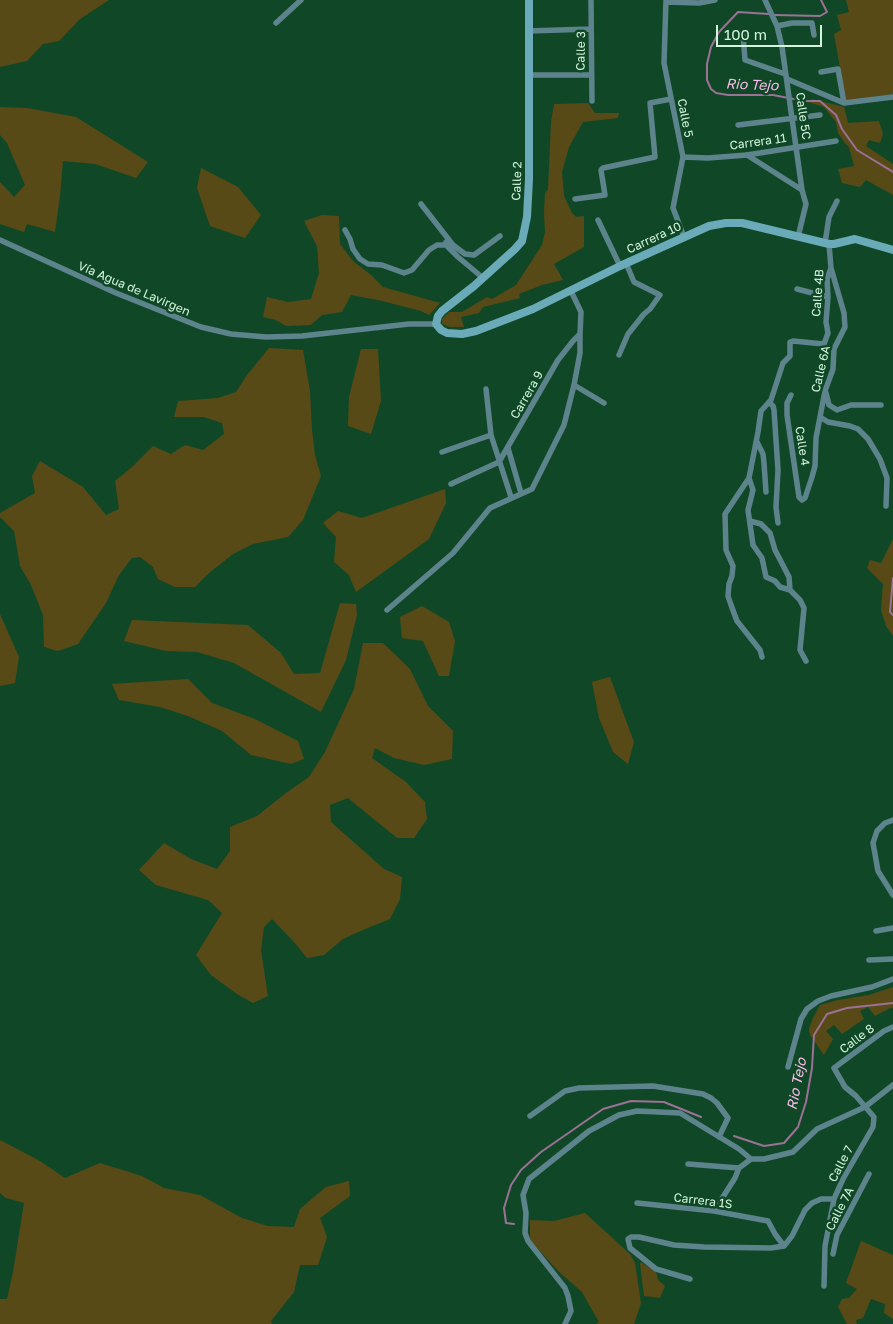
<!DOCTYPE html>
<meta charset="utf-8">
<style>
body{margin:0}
#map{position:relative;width:893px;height:1324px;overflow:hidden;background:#104827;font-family:"Golos Text",sans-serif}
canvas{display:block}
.scale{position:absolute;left:716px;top:25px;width:106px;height:22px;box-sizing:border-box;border:2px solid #d2f5db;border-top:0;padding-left:6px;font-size:15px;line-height:18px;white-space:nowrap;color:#d2f5db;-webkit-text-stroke:4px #104827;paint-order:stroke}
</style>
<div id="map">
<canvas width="893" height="1324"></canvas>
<div class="scale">100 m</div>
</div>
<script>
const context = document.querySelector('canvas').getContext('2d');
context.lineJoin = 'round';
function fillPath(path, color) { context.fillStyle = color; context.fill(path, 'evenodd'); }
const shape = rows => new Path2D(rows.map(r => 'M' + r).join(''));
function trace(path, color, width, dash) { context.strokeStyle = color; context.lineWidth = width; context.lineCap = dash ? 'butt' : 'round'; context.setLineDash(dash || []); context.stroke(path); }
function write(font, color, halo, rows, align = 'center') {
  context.font = font + ' "Golos Text",sans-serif'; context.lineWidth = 5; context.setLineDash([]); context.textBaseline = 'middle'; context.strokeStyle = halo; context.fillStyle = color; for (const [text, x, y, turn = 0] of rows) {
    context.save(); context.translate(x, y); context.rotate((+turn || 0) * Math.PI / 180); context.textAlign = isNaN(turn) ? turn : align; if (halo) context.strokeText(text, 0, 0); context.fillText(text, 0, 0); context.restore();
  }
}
fillPath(shape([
 [0,0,109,0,80,19,59,41,43,44,27,61,0,67],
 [846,0,893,0,893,94,846,101,834,34,841,30,837,15,849,12],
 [812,99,844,107,848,123,879,121,883,134,880,143,869,140,866,146,893,164,893,195,866,180,860,187,842,183,838,169,854,166,849,147,844,142,838,133,836,122,824,107,808,102],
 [588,103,595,113,619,113,618,118,583,122,569,147,562,172,564,196,572,213,576,217,584,216,584,247,554,264,563,280,542,285,519,294,520,298,483,307,479,313,461,317,464,327,450,327,442,324,442,319,449,312,462,312,487,297,492,299,516,285,542,245,545,232,544,213,545,193,548,190,551,122,554,104],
 [0,107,27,108,76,117,148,162,136,178,95,164,63,161,60,196,55,232,27,224,24,232,0,224,0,182,14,197,25,185,7,143,0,135],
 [201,168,238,187,261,215,245,238,210,226,197,188],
 [322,215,339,216,340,244,353,261,371,275,383,287,440,303,429,315,421,311,378,300,351,295,342,312,322,315,311,325,286,326,276,320,263,317,267,297,288,302,311,299,319,273,317,246,304,221],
 [269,348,303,350,310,391,312,430,315,455,321,476,303,520,288,537,253,544,233,554,209,573,195,587,175,587,158,579,153,567,140,557,132,558,119,575,106,603,78,644,58,651,44,647,43,615,31,585,20,566,14,531,0,517,0,513,35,493,32,476,40,461,83,487,106,515,119,509,115,481,132,467,153,446,171,454,185,445,203,450,224,434,222,423,204,417,174,417,178,401,218,398,236,392,247,375],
 [361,349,378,349,381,401,371,434,348,426,349,397],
 [445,489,446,503,429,539,356,592,349,575,334,562,336,537,323,523,338,511,362,518],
 [893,539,893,636,886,626,881,610,883,584,867,568,870,560,881,563],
 [340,603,356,604,357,615,346,660,321,712,234,663,197,652,166,651,124,641,132,620,248,625,281,653,294,674,320,673],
 [422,606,449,622,455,641,449,676,439,676,423,641,402,638,400,617],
 [0,614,19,657,15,683,0,686],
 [363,643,383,643,410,669,428,706,453,731,452,759,424,765,394,758,375,748,372,758,406,782,425,802,427,819,414,838,397,838,348,798,330,805,331,822,384,869,402,877,400,899,390,919,365,929,343,939,324,955,307,958,294,942,272,919,264,927,261,950,268,996,253,1003,237,994,211,975,196,955,222,913,208,900,156,885,139,870,164,843,191,859,217,869,230,851,230,827,257,816,286,793,309,777,325,752,354,689],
 [610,677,634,742,628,764,613,752,599,718,592,682],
 [188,679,212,703,255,719,298,741,304,759,291,764,251,755,222,731,188,716,160,707,119,700,112,684],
 [893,987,893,1009,892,1007,875,1016,868,1007,860,1011,864,1019,842,1034,834,1025,826,1031,833,1039,824,1055,810,1035,809,1029,813,1018,820,1005,838,1000,869,995],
 [0,1140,40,1161,65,1178,100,1163,142,1176,164,1188,200,1195,242,1218,268,1226,294,1227,300,1209,326,1187,349,1181,350,1196,320,1218,327,1237,318,1265,300,1265,294,1292,271,1321,272,1324,0,1324,0,1299,7,1299,13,1272,24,1203,6,1198,0,1193],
 [585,1213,630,1254,635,1263,641,1303,634,1324,596,1324,599,1322,582,1292,559,1272,530,1240,530,1220,554,1221],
 [861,1241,893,1255,893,1319,884,1313,885,1304,871,1299,863,1318,856,1320,857,1324,847,1324,838,1307,842,1299,849,1298,857,1289,846,1283],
 [641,1262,656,1272,658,1280,665,1286,660,1298,644,1296,640,1264]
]), '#584a16');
trace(shape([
 [769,14,738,12,719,32,711,47,707,64,707,80,711,89,716,93,728,95,773,95,804,101,820,101,836,115,842,129,857,150,893,172],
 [774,15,820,16,827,12,821,0],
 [893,578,890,612,893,615],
 [734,1136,764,1146,784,1143,798,1127,806,1102,812,1068,814,1035,827,1014,847,1008,893,1003],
 [514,1224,506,1223,504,1208,511,1185,521,1170,541,1152,603,1109,631,1101,664,1102,701,1117]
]), '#9b7196', 2);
trace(shape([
 [591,0,592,101],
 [666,0,664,63,683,157,673,208,684,237],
 [765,0,777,26,782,47,802,190,806,204,798,237],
 [666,2,699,3,715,0],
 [276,23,301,0],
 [777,26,792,23,812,23,814,35],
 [528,31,591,29],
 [743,34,745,60,785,74],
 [821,72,838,69,844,103],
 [529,75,590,75],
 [787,79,844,103,893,97],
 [738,125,820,115],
 [747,155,802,190],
 [683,157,708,158,747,155,836,141],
 [575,199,605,195,601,170,603,168,655,157,650,103,671,99],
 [421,204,453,245,465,254,474,255,500,236],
 [598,220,620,266],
 [345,230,350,239,353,249,360,259,368,264,382,265,404,273,412,270,429,250,437,245,447,245],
 [0,240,116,293,201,327,231,334,266,337,302,336,409,324,436,324],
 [446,242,448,247,458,257,483,278],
 [825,243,829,217,837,201],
 [797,289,828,297],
 [619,355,628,334,644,314,650,309,660,295,634,282,626,263],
 [574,385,604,403],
 [486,389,491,435,511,497],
 [826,393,829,405,837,410,851,405,881,405],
 [791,395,787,403,787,415,799,497,802,500,805,498,812,477,815,466,816,438,825,391,833,369,834,349,845,327,844,313,831,268],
 [769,402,773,406,774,410,778,470,776,507,778,523],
 [820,417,828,422,850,426,858,429,868,439,880,459,887,478,886,506],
 [757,442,763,454,764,463,766,492],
 [508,448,521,493],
 [442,452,491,435],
 [749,478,753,490,748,510,753,545,762,558,766,577,775,581,780,587,790,590],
 [451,484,499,462,558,360,573,341,580,334,581,312,571,291],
 [750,521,761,524,770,533,775,550,789,577,790,590,800,600,804,608,800,650,806,661],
 [387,610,453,553,490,508,532,489,564,425,574,385,580,353,580,334],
 [762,657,760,650,737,621,731,605,728,596,729,584,732,576,733,566,726,550,725,514,749,478,758,432,761,411,771,400,783,363,790,356,790,342,793,341,824,344,828,333,826,322,828,297,827,279,831,268,829,244],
 [893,820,885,823,877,831,873,843,878,871,893,895],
 [876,931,893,928],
 [869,960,893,959],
 [788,1067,801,1019,807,1009,818,1001,831,996,872,987,893,979],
 [530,1116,565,1091,579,1088,653,1086,703,1094,711,1098,717,1103,728,1118,719,1137],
 [688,1164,739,1168],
 [637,1203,714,1211,768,1221,775,1234,784,1246],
 [714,1211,735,1178,739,1168,751,1159],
 [833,1254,837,1235,869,1174],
 [690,1279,656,1269,630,1248,628,1239,631,1237,639,1237,674,1245,704,1247,771,1248,784,1246,792,1236,805,1210,812,1203,821,1199,834,1199],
 [824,1286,825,1246,834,1199,843,1179,873,1127,874,1117,856,1096,845,1087,834,1068,884,1031,893,1027],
 [565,1324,571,1311,568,1296,565,1288,528,1241,525,1233,526,1213,523,1195,529,1179,589,1131,619,1115,637,1111,680,1113,739,1149,751,1159,764,1159,793,1152,817,1129,865,1107,893,1085]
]), '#5d848c', 5.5);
trace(shape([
 [529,0,529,179,527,217,522,241,515,249,474,286,442,311,438,316,436,324,441,330,447,333,462,334,476,331,533,309,620,266,709,226,726,223,742,223,829,244,834,244,855,239,893,250]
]), '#6babb9', 8);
write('12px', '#d2f5db', '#104827', [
 ["Calle 3",581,51,-89],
 ["Calle 5C",803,116,82],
 ["Calle 5",685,118,79],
 ["Carrera 11",758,142,-8],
 ["Calle 2",517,181,-88],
 ["Carrera 10",654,238,-25],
 ["Vía Agua de Lavirgen",134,289,23],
 ["Calle 4B",818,293,-86],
 ["Calle 6A",821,369,-77],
 ["Carrera 9",527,395,-60],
 ["Calle 4",802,446,81],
 ["Calle 8",857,1039,-37],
 ["Calle 7",841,1164,-62],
 ["Carrera 1S",703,1201,7],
 ["Calle 7A",840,1209,-63]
]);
write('italic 14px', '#fabcee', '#104827', [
 ["Rio Tejo",752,85,2],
 ["Rio Tejo",797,1084,-79]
]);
</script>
